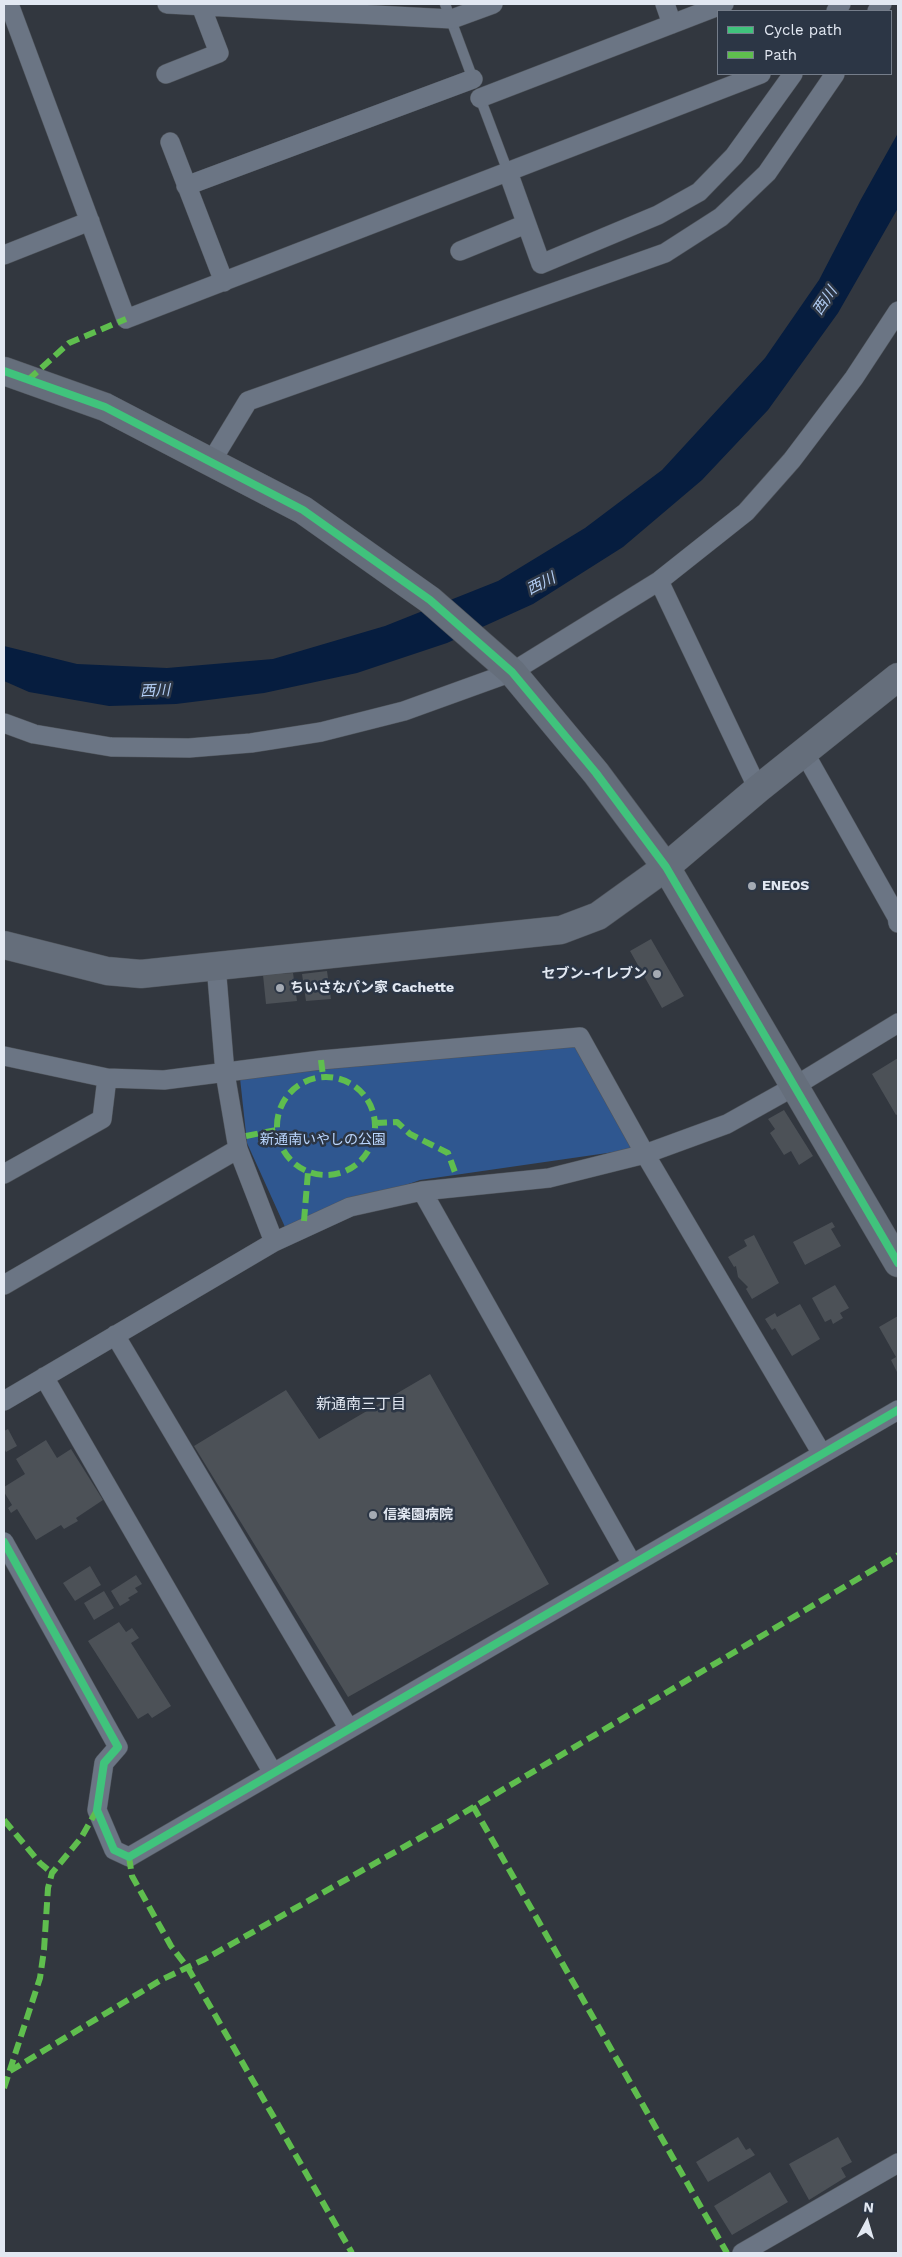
<!DOCTYPE html>
<meta charset="utf-8">
<style>
body{margin:0}
#map{position:relative;width:902px;height:2257px;overflow:hidden;background:#32373f;font-family:"Work Sans",sans-serif}
canvas{display:block}
.frame{position:absolute;inset:0;border:5px solid #e2e8f2;pointer-events:none}
.legend{position:absolute;left:717px;top:10px;width:175px;height:65px;box-sizing:border-box;background:#2c3645;border:1px solid #757d8a;margin:0;padding:6px 9px;list-style:none;font-size:15px;color:#e2e8f2}
.legend li{display:flex;align-items:center;gap:10px;height:25px}
.legend b{width:25px;border:1px solid #757d8a}
.north{position:absolute;left:842px;top:2197px;width:50px;height:50px;-webkit-text-stroke:4px #2c3645;paint-order:stroke;rotate:6deg;font-size:14px;font-weight:700;line-height:20px;text-align:center;color:#e2e8f2}
.north::after{content:'';display:block;margin:auto;width:18px;height:22px;background:#e2e8f2;clip-path:polygon(50% 0,100% 100%,50% 72%,0 100%)}
</style>
<div id="map">
<canvas width="902" height="2257"></canvas>
<div class="frame"></div>
<ul class="legend">
<li><b style="height:6px;background:#40c37c"></b>Cycle path</li>
<li><b style="height:6px;background:#5fbe4e"></b>Path</li>
</ul>
<div class="north">N</div>
</div>
<script>
const context = document.querySelector('canvas').getContext('2d');
context.lineJoin = 'round';
function fillPath(path, color) { context.fillStyle = color; context.fill(path, 'evenodd'); }
const shape = rows => new Path2D(rows.map(r => 'M' + r).join(''));
function trace(path, color, width, dash) { context.strokeStyle = color; context.lineWidth = width; context.lineCap = dash ? 'butt' : 'round'; context.setLineDash(dash || []); context.stroke(path); }
function write(font, color, halo, rows, align = 'center') {
  context.font = font + ' "Work Sans","Noto Sans JP",sans-serif'; context.lineWidth = 5; context.setLineDash([]); context.textBaseline = 'middle'; context.strokeStyle = halo; context.fillStyle = color; for (const [text, x, y, turn = 0] of rows) {
    context.save(); context.translate(x, y); context.rotate((+turn || 0) * Math.PI / 180); context.textAlign = isNaN(turn) ? turn : align; if (halo) context.strokeText(text, 0, 0); context.fillText(text, 0, 0); context.restore();
  }
}
fillPath(shape([
 [576,1043,635,1149,420,1180,285,1227,247,1143,240,1078]
]), '#2f5790');
fillPath(shape([
 [898,133,898,208,838,313,768,410,702,480,623,547,533,604,447,643,357,673,264,693,176,704,109,706,29,692,4,681,4,646,77,664,167,668,273,659,385,626,498,581,585,528,662,470,765,358,819,280,860,201]
]), '#061d3f');
fillPath(shape([
 [651,939,684,996,662,1008,630,951],
 [327,971,331,999,306,1001,302,974],
 [293,973,297,1001,266,1004,263,975],
 [898,1058,898,1114,896,1115,872,1074],
 [784,1110,813,1156,799,1165,791,1151,784,1155,770,1133,775,1129,768,1119],
 [832,1222,835,1227,831,1229,841,1246,805,1265,793,1242],
 [754,1235,779,1283,752,1299,746,1289,748,1287,738,1277,736,1266,734,1267,728,1257,747,1246,744,1240],
 [835,1285,849,1308,840,1313,843,1318,833,1324,831,1319,825,1322,812,1298],
 [800,1304,820,1339,792,1356,775,1328,772,1330,765,1319,775,1313,777,1317],
 [898,1316,898,1374,891,1360,896,1357,879,1327],
 [430,1374,549,1584,348,1697,194,1446,286,1390,319,1439],
 [8,1429,17,1446,6,1452,4,1448,4,1431],
 [46,1440,57,1458,71,1449,103,1500,76,1518,78,1521,64,1529,61,1525,36,1540,17,1509,11,1513,8,1508,12,1505,4,1492,4,1487,25,1474,16,1459],
 [90,1566,101,1585,75,1601,63,1583],
 [136,1575,142,1584,135,1588,138,1592,128,1598,130,1600,120,1606,111,1591],
 [104,1591,114,1608,94,1620,84,1603],
 [119,1622,126,1632,132,1628,139,1638,131,1643,171,1706,152,1718,148,1713,138,1719,88,1641],
 [738,2137,746,2150,750,2148,755,2155,708,2182,696,2162],
 [838,2137,852,2162,841,2168,846,2177,809,2200,789,2164],
 [770,2172,788,2202,732,2235,714,2206]
]), '#4c5157');
const lane = shape([
 [445,4,474,82],
 [479,95,508,172]
]);
const street = shape([
 [9,4,126,319,761,74],
 [167,4,452,19,493,4],
 [665,4,672,24],
 [836,11,841,4],
 [877,11,882,4],
 [166,74,219,53,201,6],
 [480,98,724,4],
 [170,142,224,282],
 [508,172,541,264,658,215,699,192,734,156,793,74],
 [186,186,473,79],
 [460,251,526,224],
 [4,255,90,221],
 [211,462,248,401,665,253,721,217,767,173,835,74],
 [659,581,758,789],
 [4,723,34,734,111,747,189,748,251,743,321,732,404,711,512,672,659,581,746,512,792,460,854,378,898,311],
 [804,752,897,917,898,923],
 [216,965,225,1073,238,1149,274,1242],
 [4,1056,107,1078,164,1080,321,1060,580,1037,645,1154,822,1454],
 [4,1174,102,1119,107,1078],
 [422,1191,632,1564],
 [4,1285,238,1149],
 [115,1335,349,1729],
 [44,1377,273,1773],
 [4,1401,274,1242,350,1207,422,1191,549,1178,645,1154,727,1124,795,1086,898,1023],
 [4,1542,118,1747,104,1763,97,1810,114,1850,129,1857,898,1410],
 [742,2253,898,2163]
]);
const secondary = shape([
 [4,371,105,407,303,510,430,600,512,672,596,773,666,867,898,1263],
 [4,945,107,971,141,974,561,930,598,916,666,867,758,789,898,677]
]);
trace(lane, '#4f545b', 11);
trace(street, '#4f545b', 20);
trace(secondary, '#4f545b', 29);
trace(lane, '#6b7584', 10);
trace(street, '#6b7584', 19);
trace(secondary, '#656e7b', 28);
trace(shape([
 [28,380,69,343,126,319],
 [321,1060,323,1076],
 '277 1126a49 49 0 1 1 98 0a49 49 0 1 1-98 0Z',
 [375,1123,397,1122,410,1134,448,1153,456,1175],
 [246,1136,276,1130],
 [304,1221,308,1172],
 [473,1806,727,2253],
 [4,1820,40,1863,52,1873],
 [129,1857,132,1876,171,1946,188,1968,352,2253],
 [10,2071,161,1980,205,1959,450,1821,898,1555],
 [4,2088,40,1978,44,1950,48,1888,52,1873,81,1838,97,1810]
]), '#5fbe4e', 6, [12, 6]);
trace(shape([
 [4,371,105,407,303,510,430,600,512,672,596,773,666,867,898,1263],
 [4,1542,118,1747,104,1763,97,1810,114,1850,129,1857,898,1410]
]), '#40c37c', 8);
for (const [x, y, r, color] of [
 [752,886,5,"#a4aab3"],
 [657,974,5,"#a4aab3"],
 [280,988,5,"#a4aab3"],
 [373,1515,5,"#a4aab3"]
]) { const dot = new Path2D(); dot.arc(x, y, r, 0, 2 * Math.PI); context.fillStyle = color; context.fill(dot); trace(dot, '#2c3645', 2); }
write('bold 14px', '#e2e8f2', '#2c3645', [
 ["ENEOS",762,886],
 ["セブン-イレブン",647,974,"right"],
 ["ちいさなパン家 Cachette",290,988],
 ["信楽園病院",383,1515]
], 'left');
write('14px', '#bbd7ff', '#2c3645', [
 ["新通南いやしの公園",323,1140]
]);
write('italic 15px', '#b1ccf3', '#2c3645', [
 ["西川",825,301,-56],
 ["西川",541,584,-27],
 ["西川",155,691,-2]
]);
write('15px', '#e2e8f2', '#2c3645', [
 ["新通南三丁目",361,1405]
]);
</script>
